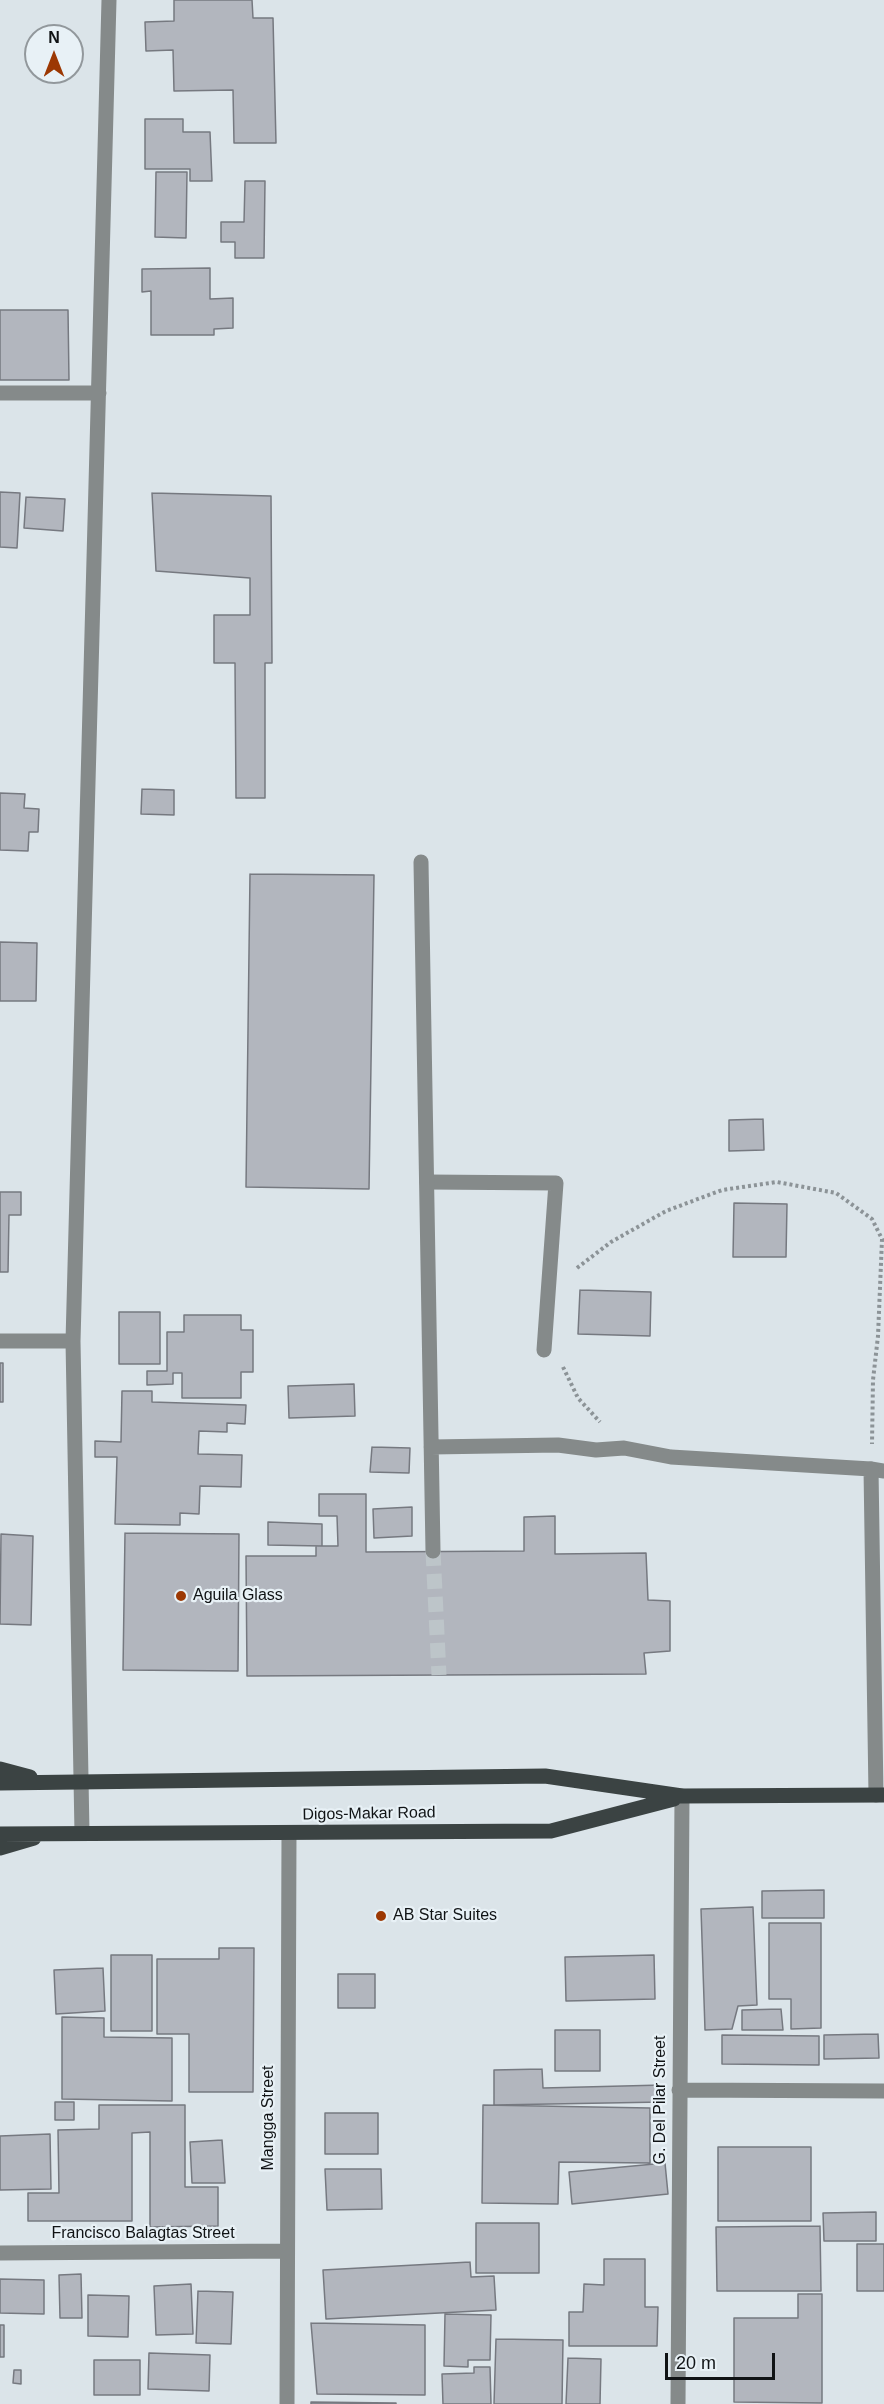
<!DOCTYPE html>
<style>
body{margin:0}
#map{position:relative;width:884px;height:2404px;overflow:hidden;background:#dbe4e9;font-family:Arial,sans-serif}
canvas{display:block}
.north{position:absolute;left:24px;top:24px;width:60px;height:60px;box-sizing:border-box;background:#e8f1f6;border:2px solid #92989c;border-radius:50%;rotate:0deg;font-size:16px;font-weight:700;line-height:24px;text-align:center;color:#101315}
.north::after{content:'';display:block;margin:auto;width:21px;height:27px;background:#9c3803;clip-path:polygon(50% 0,100% 100%,50% 72%,0 100%)}
.scale{position:absolute;left:665px;top:2353px;width:110px;height:27px;box-sizing:border-box;border:3px solid #101315;border-top:0;padding-left:8px;font-size:18px;line-height:21px;white-space:nowrap;color:#101315;-webkit-text-stroke:4px #e8f1f6;paint-order:stroke}
</style>
<div id="map">
<canvas width="884" height="2404"></canvas>
<div class="north">N</div>
<div class="scale">20 m</div>
</div>
<script>
const context = document.querySelector('canvas').getContext('2d');
context.lineJoin = 'round';
function fillPath(path, color) { context.fillStyle = color; context.fill(path, 'evenodd'); }
const shape = rows => new Path2D(rows.map(r => 'M' + r).join(''));
function trace(path, color, width, dash) { context.strokeStyle = color; context.lineWidth = width; context.lineCap = dash ? 'butt' : 'round'; context.setLineDash(dash || []); context.stroke(path); }
function write(font, color, halo, rows, align = 'center') {
  context.font = font + ' Arial,sans-serif'; context.lineWidth = 4.5; context.setLineDash([]); context.textBaseline = 'middle'; context.strokeStyle = halo; context.fillStyle = color; for (const [text, x, y, turn = 0] of rows) {
    context.save(); context.translate(x, y); context.rotate((+turn || 0) * Math.PI / 180); context.textAlign = isNaN(turn) ? turn : align; if (halo) context.strokeText(text, 0, 0); context.fillText(text, 0, 0); context.restore();
  }
}
const building = shape([
 [174,0,252,0,253,18,273,18,276,143,234,143,233,90,174,91,173,50,146,51,145,22,174,21,174,0],
 [145,119,183,119,183,132,210,132,212,181,190,181,190,169,145,169,145,119],
 [156,172,187,172,186,238,155,237,156,172],
 [245,181,265,181,264,258,235,258,235,242,221,242,221,222,244,222,245,181],
 [210,268,210,299,233,298,233,328,214,329,214,335,151,335,151,291,142,292,142,269,210,268],
 [0,310,68,310,69,380,0,380,0,310],
 [0,492,20,493,17,548,0,547,0,492],
 [152,493,271,496,272,663,265,663,265,798,236,798,235,663,214,663,214,615,250,615,250,578,156,571,152,493],
 [26,497,65,499,63,531,24,528,26,497],
 [142,789,174,790,174,815,141,814,142,789],
 [0,793,25,794,24,808,39,809,38,832,29,832,28,851,0,850,0,793],
 [250,874,374,875,369,1189,246,1187,250,874],
 [0,942,37,943,36,1001,0,1001,0,942],
 [763,1119,764,1150,729,1151,729,1120,763,1119],
 [0,1192,21,1192,21,1215,9,1215,8,1272,0,1272,0,1192],
 [734,1203,787,1204,786,1257,733,1257,734,1203],
 [580,1290,651,1292,650,1336,578,1334,580,1290],
 [119,1312,160,1312,160,1364,119,1364,119,1312],
 [184,1315,241,1315,241,1330,253,1330,253,1372,241,1372,241,1398,182,1398,182,1373,173,1373,173,1384,147,1385,147,1371,167,1371,167,1332,184,1332,184,1315],
 [0,1363,3,1363,3,1402,0,1402,0,1363],
 [354,1384,355,1416,289,1418,288,1386,354,1384],
 [122,1391,152,1391,152,1402,246,1405,245,1424,227,1423,227,1432,199,1431,198,1454,242,1455,241,1487,200,1486,199,1514,180,1513,180,1525,115,1524,117,1457,95,1457,95,1441,121,1442,122,1391],
 [372,1447,410,1448,409,1473,370,1472,372,1447],
 [319,1494,366,1494,366,1552,524,1551,524,1517,555,1516,555,1554,646,1553,648,1600,670,1601,670,1651,644,1653,646,1674,247,1676,246,1556,316,1556,316,1546,338,1546,337,1516,319,1516,319,1494],
 [412,1507,412,1536,374,1538,373,1509,412,1507],
 [268,1522,322,1524,322,1546,268,1545,268,1522],
 [125,1533,239,1534,238,1671,123,1670,125,1533],
 [1,1534,33,1536,31,1625,0,1624,1,1534],
 [824,1890,824,1918,762,1918,762,1891,824,1890],
 [753,1907,757,2005,738,2006,732,2029,705,2030,701,1909,753,1907],
 [769,1923,821,1923,821,2028,791,2029,791,1999,769,1999,769,1923],
 [219,1948,254,1948,253,2092,189,2092,189,2034,157,2034,157,1959,219,1959,219,1948],
 [111,1955,152,1955,152,2031,111,2031,111,1955],
 [654,1955,655,1999,566,2001,565,1957,654,1955],
 [103,1968,105,2011,56,2014,54,1970,103,1968],
 [338,1974,375,1974,375,2008,338,2008,338,1974],
 [781,2009,783,2030,742,2030,742,2010,781,2009],
 [62,2017,104,2018,104,2037,172,2038,172,2101,62,2099,62,2017],
 [555,2030,600,2030,600,2071,555,2071,555,2030],
 [878,2034,879,2058,824,2059,824,2035,878,2034],
 [722,2035,819,2036,819,2065,722,2064,722,2035],
 [542,2069,543,2088,663,2085,663,2102,494,2105,494,2070,542,2069],
 [55,2102,74,2102,74,2120,55,2120,55,2102],
 [99,2105,185,2105,185,2187,218,2187,218,2226,150,2227,150,2132,132,2133,132,2221,28,2221,28,2193,59,2193,58,2130,99,2129,99,2105],
 [483,2105,650,2108,650,2163,559,2162,558,2204,482,2203,483,2105],
 [325,2113,378,2113,378,2154,325,2154,325,2113],
 [50,2134,51,2189,0,2190,0,2136,50,2134],
 [222,2140,225,2183,192,2183,190,2142,222,2140],
 [718,2147,811,2147,811,2221,718,2221,718,2147],
 [665,2163,668,2194,572,2204,569,2172,665,2163],
 [325,2169,381,2169,382,2209,327,2210,325,2169],
 [876,2212,876,2241,824,2241,823,2213,876,2212],
 [476,2223,539,2223,539,2273,476,2273,476,2223],
 [820,2226,821,2291,717,2291,716,2227,820,2226],
 [857,2244,884,2244,884,2291,857,2291,857,2244],
 [604,2259,645,2259,645,2307,658,2307,657,2346,569,2346,569,2312,583,2312,584,2284,604,2285,604,2259],
 [470,2262,471,2277,494,2276,496,2310,326,2319,323,2270,470,2262],
 [81,2274,82,2318,60,2318,59,2275,81,2274],
 [0,2279,44,2280,44,2314,0,2313,0,2279],
 [191,2284,193,2334,156,2335,154,2286,191,2284],
 [198,2291,233,2292,231,2344,196,2343,198,2291],
 [798,2294,822,2294,822,2403,734,2402,734,2318,798,2318,798,2294],
 [88,2295,129,2296,128,2337,88,2336,88,2295],
 [445,2314,491,2315,490,2360,468,2360,468,2367,444,2366,445,2314],
 [311,2323,425,2325,425,2395,317,2394,311,2323],
 [0,2325,4,2325,4,2357,0,2357,0,2325],
 [496,2339,563,2340,562,2404,494,2404,496,2339],
 [149,2353,210,2355,209,2391,148,2389,149,2353],
 [568,2358,601,2359,600,2404,566,2404,568,2358],
 [94,2360,140,2360,140,2395,94,2395,94,2360],
 [474,2367,490,2367,491,2404,443,2404,442,2374,474,2373,474,2367],
 [14,2370,21,2370,21,2384,13,2383,14,2370],
 [311,2402,396,2403,396,2404,311,2404,311,2402]
]);
fillPath(building, '#b2b6be');
trace(building, '#767980', 1.5);
trace(shape([
 [433,1551,439,1675]
]), '#bdc5c9', 15, [15, 8]);
trace(shape([
 [577,1268,611,1242,666,1211,722,1190,777,1182,836,1193,872,1219,882,1239,878,1336,873,1380,872,1444],
 [563,1367,578,1398,600,1422]
]), '#8c9397', 4, [3, 3]);
trace(shape([
 [427,1182,556,1183,544,1350],
 [871,1469,884,1471]
]), '#858a8a', 15);
trace(shape([
 [0,393,99,393],
 [421,862,433,1551],
 [0,1341,73,1341],
 [431,1447,558,1445,596,1450,624,1448,671,1457,871,1469,876,1795],
 [82,1833,73,1341,109,0],
 [679,2090,884,2091],
 [0,2253,286,2251],
 [287,2404,289,1833],
 [678,2404,682,1796]
]), '#858a8a', 15);
trace(shape([
 [0,1769,30,1777],
 [0,1783,545,1776,682,1796,884,1795],
 [0,1834,551,1831,674,1799],
 [0,1848,34,1838]
]), '#3b4343', 15);
for (const [x, y, r, color] of [
 [181,1596,6,"#9c3803"],
 [381,1916,6,"#9c3803"]
]) { const dot = new Path2D(); dot.arc(x, y, r, 0, 2 * Math.PI); context.fillStyle = color; context.fill(dot); trace(dot, '#e8f1f6', 2); }
write('16px', '#101315', '#e8f1f6', [
 ["Aguila Glass",193,1596],
 ["AB Star Suites",393,1916]
], 'left');
write('16px', '#101315', '#e8f1f6', [
 ["Digos-Makar Road",369,1814,-1],
 ["G. Del Pilar Street",661,2100,-90],
 ["Mangga Street",269,2118,-90],
 ["Francisco Balagtas Street",143,2234]
]);
</script>
